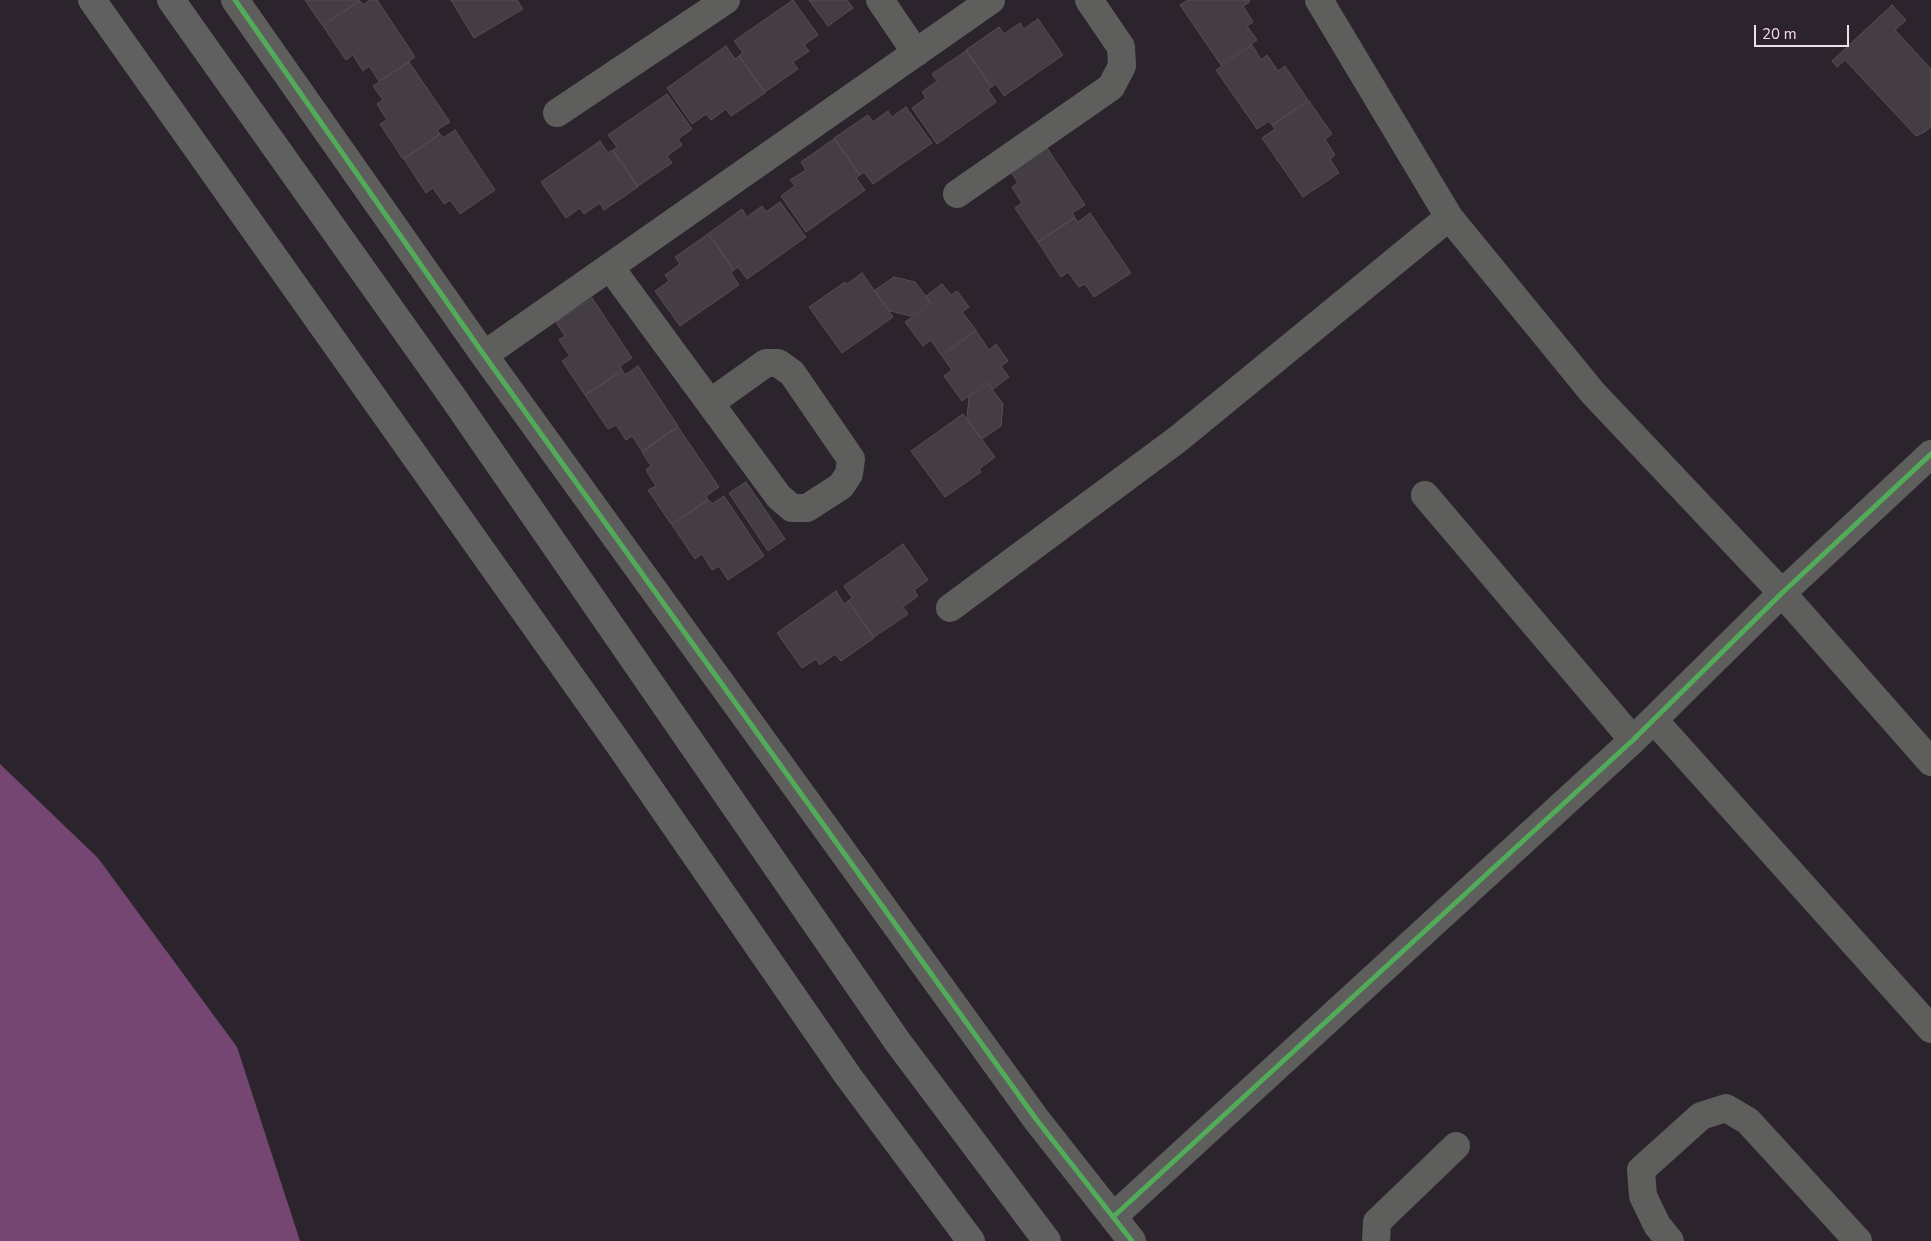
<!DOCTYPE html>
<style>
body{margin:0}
#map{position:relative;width:1931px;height:1241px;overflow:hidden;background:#2c242c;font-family:"Nunito Sans",sans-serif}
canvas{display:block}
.scale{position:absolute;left:1754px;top:25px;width:95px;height:22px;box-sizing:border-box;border:2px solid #ece1eb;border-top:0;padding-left:6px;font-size:15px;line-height:18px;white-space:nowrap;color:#ece1eb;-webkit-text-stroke:4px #30202f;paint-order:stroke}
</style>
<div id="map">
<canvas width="1931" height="1241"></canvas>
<div class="scale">20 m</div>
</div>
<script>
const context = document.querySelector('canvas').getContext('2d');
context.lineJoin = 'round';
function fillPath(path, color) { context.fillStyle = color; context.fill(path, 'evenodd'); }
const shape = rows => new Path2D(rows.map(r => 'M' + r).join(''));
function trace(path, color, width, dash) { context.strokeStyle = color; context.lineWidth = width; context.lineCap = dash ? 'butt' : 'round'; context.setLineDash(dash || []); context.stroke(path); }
fillPath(shape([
 [0,764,98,858,237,1047,300,1241,0,1241]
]), '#744671');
const building = shape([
 [305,0,359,0,359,1,322,25,305,0],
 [370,0,377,0,415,57,379,81,369,66,363,71,353,55,346,60,323,26,360,1,363,5,370,0],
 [451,0,517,0,523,9,474,38,451,0],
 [793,0,818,35,804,45,809,51,793,62,798,69,765,92,739,56,743,53,734,41,793,0],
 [809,0,847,0,853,8,828,26,809,0],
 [1188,0,1249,0,1250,2,1243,6,1253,22,1247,26,1257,40,1221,65,1180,5,1188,0],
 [1892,5,1906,20,1895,30,1931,69,1931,126,1925,132,1916,136,1845,60,1837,67,1832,61,1892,5],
 [1038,19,1063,55,1004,96,996,84,992,87,966,50,999,27,1004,34,1020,23,1024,29,1038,19],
 [1252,45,1261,60,1267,55,1278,71,1285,66,1308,100,1272,125,1269,121,1257,129,1216,70,1252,45],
 [726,46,735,59,739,56,765,93,731,116,726,109,711,120,706,114,692,124,667,88,726,46],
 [966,51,991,87,988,90,996,102,937,144,912,108,926,98,922,92,937,81,932,74,966,51],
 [409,62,450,122,437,130,440,134,403,159,380,124,387,120,377,104,383,100,373,86,409,62],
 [667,94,692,129,678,139,682,145,667,156,672,163,638,186,613,150,617,147,608,135,667,94],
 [1309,101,1332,134,1325,139,1335,155,1330,159,1339,173,1303,197,1262,138,1275,129,1272,125,1309,101],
 [906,107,932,143,873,184,864,172,860,175,834,138,868,115,873,122,888,111,892,117,906,107],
 [455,130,495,190,460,214,450,200,444,204,433,188,426,193,404,159,440,134,443,138,455,130],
 [834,139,860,175,856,178,865,190,806,232,781,196,795,186,790,180,806,170,801,162,834,139],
 [600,141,608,153,612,150,638,187,604,210,600,203,584,214,580,208,566,218,541,182,600,141],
 [1045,145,1085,205,1072,213,1075,217,1038,242,1015,208,1022,203,1012,187,1018,183,1009,169,1045,145],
 [780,202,806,237,747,279,738,267,734,270,709,233,742,209,747,217,762,206,766,212,780,202],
 [1090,213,1131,273,1094,297,1085,284,1079,287,1068,272,1061,277,1038,242,1075,218,1078,222,1090,213],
 [708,234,734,270,731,273,739,285,680,326,655,291,669,281,665,275,680,264,675,257,708,234],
 [862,273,893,317,842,353,809,307,845,282,847,284,862,273],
 [894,277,915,282,930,302,911,316,890,311,875,290,894,277],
 [942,284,951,295,957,291,969,307,962,312,976,330,941,355,931,340,923,346,905,322,931,303,926,296,942,284],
 [592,298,632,358,620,366,622,370,585,395,562,361,570,356,559,340,565,336,556,322,592,298],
 [976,331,989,350,996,344,1008,361,1001,366,1009,377,993,389,988,382,962,401,944,376,952,370,942,356,976,331],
 [638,366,678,426,642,451,632,436,626,440,616,425,608,429,585,395,623,371,625,375,638,366],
 [988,384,1003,404,1001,426,982,439,967,418,969,397,988,384],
 [963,414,995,457,979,469,981,472,945,497,911,451,963,414],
 [678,427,719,487,706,496,708,500,671,524,648,490,656,486,646,470,651,466,642,452,678,427],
 [746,482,785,539,768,551,729,493,746,482],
 [724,496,764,556,728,580,719,566,712,570,702,554,695,559,672,525,709,500,712,504,724,496],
 [903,544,928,580,914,590,918,596,903,607,908,614,874,637,848,601,852,598,844,586,903,544],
 [836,591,844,604,848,601,874,638,841,661,835,654,820,665,816,659,802,668,777,633,836,591]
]);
fillPath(building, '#443d43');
trace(building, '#564e55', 1);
trace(shape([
 [235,0,484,355,1036,1119,1132,1241],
 [880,0,916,53],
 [1319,0,1449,217,1593,393,1782,593,1931,762],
 [557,113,726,0],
 [957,194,1111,87,1122,66,1121,47,1089,0],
 [610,267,779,497,792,508,807,508,841,486,849,474,851,459,792,373,778,363,766,363,710,403],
 [484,355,991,0],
 [1425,495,1633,740],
 [950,608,1178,439,1449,217],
 [1654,720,1931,1029],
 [1113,1217,1633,740,1782,593,1931,454],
 [1376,1241,1377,1222,1456,1146],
 [1670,1241,1657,1225,1643,1196,1641,1170,1701,1116,1726,1108,1748,1121,1858,1241]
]), '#5e5f5d', 28);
trace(shape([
 [92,0,618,743,848,1076,971,1241],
 [171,0,452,396,897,1041,1047,1241]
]), '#5f605f', 28);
trace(shape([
 [235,0,484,355,1036,1119,1132,1241],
 [1113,1217,1633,740,1782,593,1931,454]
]), '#51ab58', 5);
</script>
